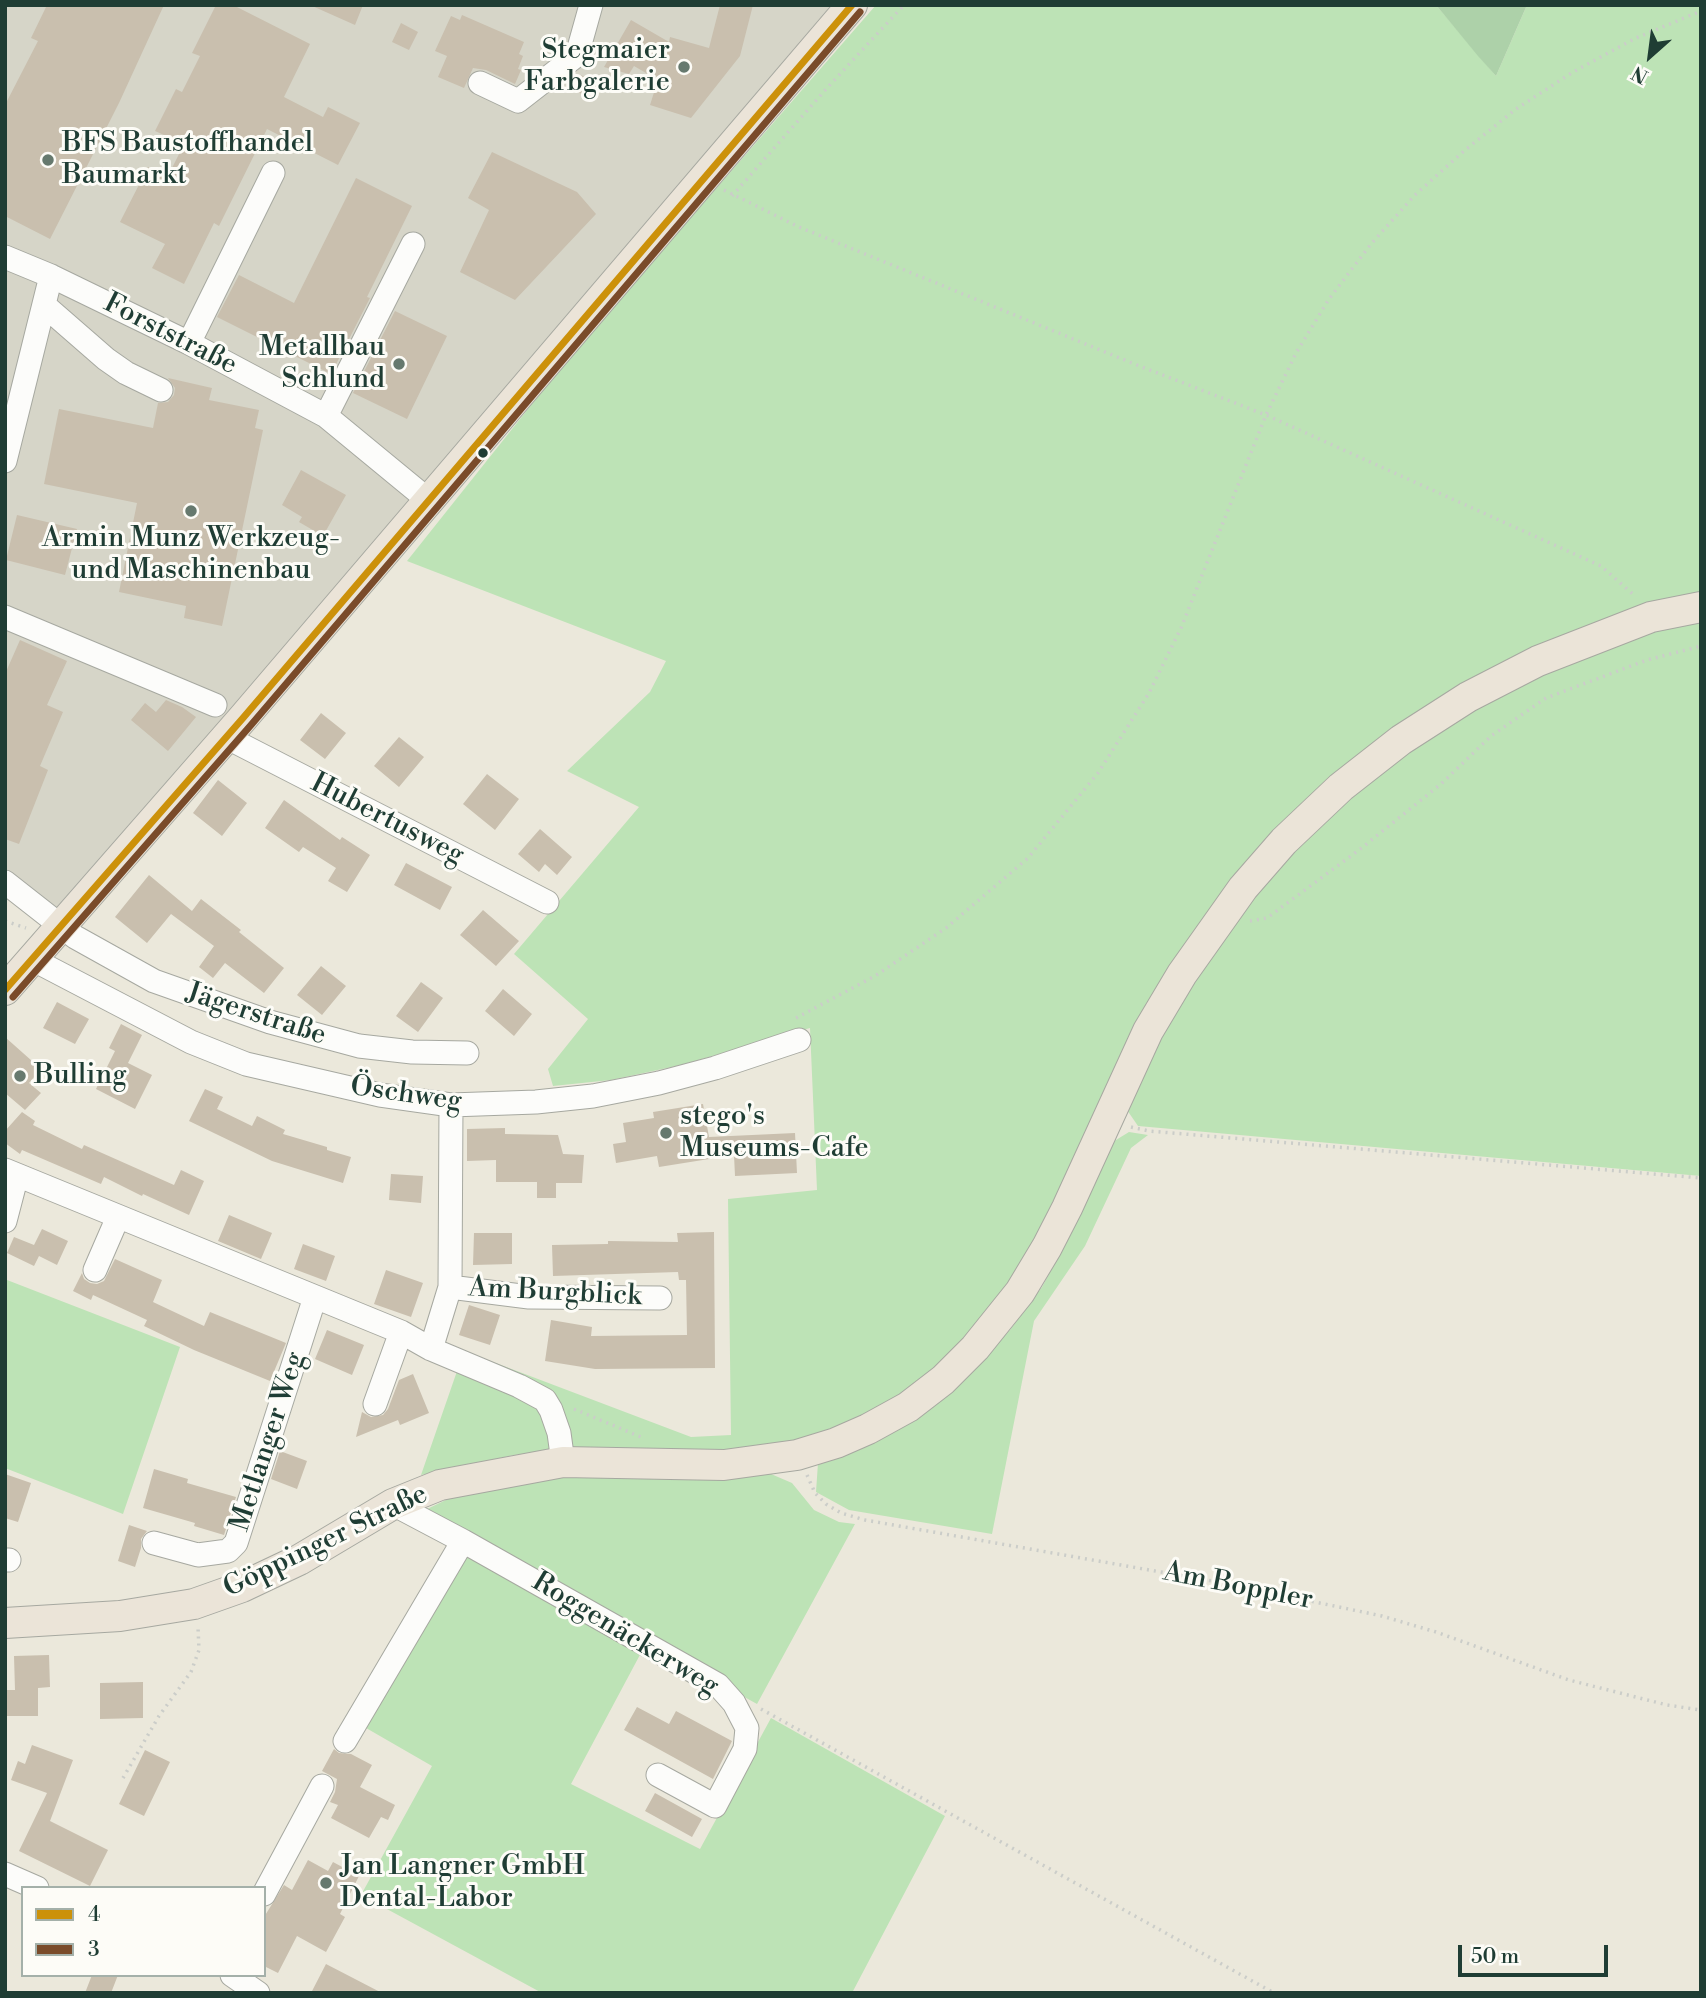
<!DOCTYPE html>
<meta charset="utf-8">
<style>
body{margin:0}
#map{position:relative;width:1706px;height:1998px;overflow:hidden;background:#ebe8db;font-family:"Libre Bodoni",serif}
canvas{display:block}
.frame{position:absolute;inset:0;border:7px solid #1f3d34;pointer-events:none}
.legend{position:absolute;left:21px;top:1886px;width:245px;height:91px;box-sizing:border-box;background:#fdfcf7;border:2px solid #a4b0a9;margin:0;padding:9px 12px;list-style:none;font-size:21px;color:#1f3d34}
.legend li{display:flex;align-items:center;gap:14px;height:35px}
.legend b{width:35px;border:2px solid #a4b0a9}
.north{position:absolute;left:1615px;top:21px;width:70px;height:70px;-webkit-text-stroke:5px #fdfcf7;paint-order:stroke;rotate:208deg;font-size:19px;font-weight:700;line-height:28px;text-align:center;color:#1f3d34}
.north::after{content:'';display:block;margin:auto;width:24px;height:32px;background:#1f3d34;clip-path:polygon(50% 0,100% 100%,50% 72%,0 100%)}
.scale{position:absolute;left:1458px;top:1945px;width:150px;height:32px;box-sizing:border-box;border:4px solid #1f3d34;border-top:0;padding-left:9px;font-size:21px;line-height:24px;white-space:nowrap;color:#1f3d34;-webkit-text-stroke:5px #fdfcf7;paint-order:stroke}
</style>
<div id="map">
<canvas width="1706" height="1998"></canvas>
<div class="frame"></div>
<ul class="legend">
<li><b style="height:9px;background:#cc910a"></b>4</li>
<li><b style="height:9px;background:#7a4b2a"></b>3</li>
</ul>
<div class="north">N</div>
<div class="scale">50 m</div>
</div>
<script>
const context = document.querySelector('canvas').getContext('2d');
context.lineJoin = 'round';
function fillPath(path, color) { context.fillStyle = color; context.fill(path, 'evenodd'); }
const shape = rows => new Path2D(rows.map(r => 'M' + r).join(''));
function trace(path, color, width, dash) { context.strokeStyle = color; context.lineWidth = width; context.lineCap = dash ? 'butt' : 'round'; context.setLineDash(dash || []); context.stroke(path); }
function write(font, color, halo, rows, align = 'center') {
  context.font = font + ' "Libre Bodoni",serif'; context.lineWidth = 6; context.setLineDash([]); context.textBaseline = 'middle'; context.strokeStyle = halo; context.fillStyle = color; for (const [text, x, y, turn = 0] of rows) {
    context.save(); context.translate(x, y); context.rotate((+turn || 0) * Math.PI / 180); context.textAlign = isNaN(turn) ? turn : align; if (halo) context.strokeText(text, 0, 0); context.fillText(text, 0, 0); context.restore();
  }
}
fillPath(shape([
 [5,5,831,5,60,916,5,873]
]), '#d6d5c8');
fillPath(shape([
 [876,5,1436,5,1496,76,1527,5,1701,5,1701,598,1503,666,1231,886,1026,1267,960,1353,882,1412,796,1442,732,1453,556,1451,514,1455,421,1475,464,1351,691,1437,731,1435,728,1199,817,1190,810,1028,681,1065,611,1080,553,1086,548,1069,588,1019,514,954,639,807,567,771,650,692,666,661,407,561,571,355],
 [1701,619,1701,1176,1138,1126,1127,1110,1179,1002,1246,903,1330,814,1391,763,1465,714,1546,669,1640,633],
 [1129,1132,1148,1135,1131,1148,1085,1246,1034,1321,992,1534,849,1510,816,1492,818,1463,971,1371,1010,1330,1042,1287,1075,1226,1111,1143],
 [7,1280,180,1347,123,1514,5,1468,5,1287],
 [771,1474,792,1483,814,1510,839,1522,855,1524,757,1704,435,1525,421,1512,450,1498,553,1477,697,1480],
 [452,1546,642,1651,571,1784,700,1849,771,1718,945,1816,852,1993,542,1993,361,1895,432,1766,347,1717]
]), '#bde3b6');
fillPath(shape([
 [1436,5,1527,5,1496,76,1478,56]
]), '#add1a9');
fillPath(shape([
 [47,5,164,5,119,103,50,239,5,216,5,105,38,41,31,38],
 [216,5,233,5,310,44,284,97,323,117,328,107,360,123,338,165,267,129,219,226,214,223,184,284,152,268,165,244,120,222,148,167,168,176,184,144,155,131,176,89,182,92,200,56,192,53],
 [310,5,363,5,355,25],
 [720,5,753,5,740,56,691,118,650,105,658,80,634,66,629,74,604,67,631,20,669,42,670,37,709,48],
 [462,15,524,42,519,54,523,56,518,69,521,70,515,84,486,70,473,68,464,88,438,77,447,56,435,51,451,16,460,20],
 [401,23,418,32,409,50,392,42],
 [580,75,598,80,593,97,576,92],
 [492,152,577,192,596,214,515,300,460,272,489,210,468,198],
 [356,178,412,206,367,297,370,298,331,374,217,317,239,275,294,303],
 [395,311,447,336,407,419,353,393],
 [168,378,212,388,209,400,259,410,255,428,263,430,222,626,184,618,186,606,119,592,137,503,44,484,59,409,153,428,158,403,168,402,174,395,175,388],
 [301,470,346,495,323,536,299,522,302,517,282,505],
 [17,515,77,529,65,575,6,560],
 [20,640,67,661,47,705,63,712,40,766,48,770,19,844,5,839,5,674],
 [166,700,182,707,196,717,168,751,131,720,145,703,156,712],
 [321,713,346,733,325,759,300,740],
 [399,737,424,757,399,787,374,766],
 [487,774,519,799,495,830,463,804],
 [218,780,247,803,222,836,193,813],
 [284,800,340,840,342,837,370,855,347,892,328,881,336,868,303,847,299,852,265,828],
 [540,829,572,857,557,875,545,864,539,872,518,854],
 [406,863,452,887,440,910,394,885],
 [149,875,192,911,201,899,241,930,239,932,284,968,264,993,225,963,213,978,199,967,214,946,171,914,147,943,115,917],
 [483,910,519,941,496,966,460,935],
 [321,966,346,986,322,1015,297,995],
 [421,982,443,998,418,1032,396,1016],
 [503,989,532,1014,514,1036,485,1011],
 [57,1002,89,1019,75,1044,43,1028],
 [121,1024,142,1035,128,1063,152,1075,135,1109,96,1089,115,1051,109,1048],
 [5,1037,41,1069,29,1083,41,1093,25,1110,5,1093],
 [205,1089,223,1097,217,1109,252,1126,257,1116,285,1130,283,1134,327,1147,327,1150,351,1157,343,1183,272,1161,189,1121],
 [703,1104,709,1137,795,1133,797,1173,735,1176,734,1155,659,1167,657,1156,616,1163,613,1144,626,1142,623,1123,654,1118,653,1112],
 [22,1112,35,1121,33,1125,82,1149,84,1145,174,1185,181,1170,204,1181,189,1215,143,1194,142,1196,104,1177,101,1184,22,1150,20,1154,5,1143,5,1131],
 [505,1128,505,1134,558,1135,563,1154,584,1155,582,1183,556,1183,556,1198,537,1198,537,1182,496,1182,496,1160,467,1161,467,1129],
 [391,1174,423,1176,421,1203,389,1200],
 [229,1215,272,1233,261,1259,218,1241],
 [42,1229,68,1241,57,1265,39,1256,34,1266,7,1253,14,1237,34,1245],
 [714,1232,715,1368,595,1369,545,1361,551,1320,592,1327,591,1336,687,1335,686,1280,679,1280,678,1272,553,1276,552,1245,608,1244,608,1241,678,1242,677,1233],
 [474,1233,512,1233,512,1264,473,1265],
 [303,1244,335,1256,326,1281,294,1269],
 [115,1259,162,1280,153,1302,204,1326,210,1312,286,1343,270,1381,194,1350,144,1326,147,1320,93,1295,91,1300,73,1291,82,1273,84,1279,90,1283,97,1284,104,1281],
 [386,1270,423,1283,411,1317,374,1304],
 [469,1305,500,1315,490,1345,459,1335],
 [327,1330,364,1345,352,1375,315,1359],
 [413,1374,429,1413,400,1425,398,1420,356,1437,362,1412,371,1417,383,1415,388,1409,399,1380],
 [280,1451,307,1461,297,1489,271,1479],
 [154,1469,188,1479,187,1483,236,1497,224,1535,194,1526,195,1523,143,1508],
 [5,1474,31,1483,18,1522,5,1518],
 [129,1525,147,1531,141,1539,141,1548,135,1567,118,1561],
 [49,1655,50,1687,38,1688,38,1716,7,1716,7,1690,15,1690,14,1656],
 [143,1682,143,1718,100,1719,100,1683],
 [637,1707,669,1724,676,1711,732,1741,713,1779,624,1730],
 [32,1745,73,1760,50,1821,108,1850,90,1886,19,1851,47,1793,11,1780,18,1761,25,1764],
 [334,1749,339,1753,351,1754,372,1765,360,1787,395,1805,388,1820,381,1817,369,1838,331,1818,338,1805,330,1802,335,1792,337,1779,322,1771],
 [145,1750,170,1762,144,1816,119,1804],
 [655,1793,702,1819,692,1837,645,1811],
 [308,1860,328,1871,333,1862,359,1876,340,1914,345,1917,326,1952,297,1936,278,1973,264,1966,264,1917,284,1885,292,1890],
 [326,1964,382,1993,311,1993],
 [92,1975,118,1975,111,1993,85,1993]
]), '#c9bfae');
const minor = shape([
 [480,83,518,101,577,55,591,5],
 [5,257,51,276,189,343,326,416,428,500],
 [44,305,106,359,126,373,161,390],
 [189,343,273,173],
 [326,416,413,244],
 [5,461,51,276],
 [5,617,215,705],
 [226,737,547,902],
 [5,882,75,937,154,981,270,1022,359,1046,412,1052,467,1053],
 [32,959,191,1042,246,1064,380,1095,451,1105,536,1102,593,1096,659,1083,715,1068,799,1040],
 [5,1170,401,1332,431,1349,519,1386,545,1400,551,1410,559,1433,563,1462],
 [5,1221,17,1175],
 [95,1270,118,1217],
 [450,1287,529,1297,660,1298],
 [431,1349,450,1287,451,1105],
 [375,1404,401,1332],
 [393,1504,463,1541,718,1685,734,1703,747,1728,745,1749,715,1806,658,1775],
 [154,1543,198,1555,228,1551,236,1543,315,1297],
 [5,1560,9,1560],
 [345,1741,463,1541],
 [5,1874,37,1888],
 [264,1894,322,1786],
 [232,1975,258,1993]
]);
const major = shape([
 [5,990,243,718,852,5],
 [5,1623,120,1616,194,1604,242,1587,299,1560,393,1504,440,1485,563,1462,724,1465,797,1455,836,1443,868,1429,908,1407,943,1380,975,1348,1020,1292,1047,1247,1067,1208,1148,1031,1182,974,1243,888,1284,841,1341,787,1401,740,1468,697,1538,661,1651,617,1701,607]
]);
trace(minor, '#a6a8a0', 25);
trace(major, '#a6a8a0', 32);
trace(shape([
 [724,190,799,227,1137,365,1266,415,1601,566,1635,596],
 [732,196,827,88,904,5],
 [5,921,26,928],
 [1250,921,1267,918,1359,850,1441,784,1491,736,1546,698,1647,660,1701,646],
 [796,1018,875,976,946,928,1028,858,1098,773,1149,693,1181,628,1266,415,1296,353,1329,299,1371,244,1415,195,1464,151,1516,109,1573,72,1636,38,1701,11],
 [1131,1127,1149,1131,1701,1178],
 [574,1409,641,1437],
 [807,1475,815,1493,826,1504,841,1513,865,1520,1229,1584,1382,1616,1436,1632,1569,1680,1667,1705,1701,1710],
 [761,1709,1274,1993],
 [123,1778,159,1716,191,1672,199,1650,198,1627]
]), '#cbcdc9', 3.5, [2, 5]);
trace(minor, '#fcfcfa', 23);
trace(major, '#ebe4d8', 30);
trace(shape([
 [5,990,243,718,852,5]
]), '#cc910a', 7);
trace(shape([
 [13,997,251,725,860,12]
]), '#7a4b2a', 7);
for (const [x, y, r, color] of [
 [684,67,7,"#66796e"],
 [48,160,7,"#66796e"],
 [399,364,7,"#66796e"],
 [483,453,6,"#1f3d34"],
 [191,511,7,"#66796e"],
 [20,1076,7,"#66796e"],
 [666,1133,7,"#66796e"],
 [326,1883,7,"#66796e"]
]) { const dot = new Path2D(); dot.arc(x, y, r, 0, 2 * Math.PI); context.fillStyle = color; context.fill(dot); trace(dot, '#fdfcf7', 2.5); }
write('28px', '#1f3d34', '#fdfcf7', [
 ["Stegmaier",670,51,"right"],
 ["Farbgalerie",670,83,"right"],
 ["BFS Baustoffhandel",62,144],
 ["Baumarkt",62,176],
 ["Metallbau",385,348,"right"],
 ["Schlund",385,380,"right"],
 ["Armin Munz Werkzeug-",191,539,"center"],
 ["und Maschinenbau",191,571,"center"],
 ["Bulling",34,1076],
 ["stego's",680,1117],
 ["Museums-Cafe",680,1149],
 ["Jan Langner GmbH",340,1867],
 ["Dental-Labor",340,1899]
], 'left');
write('28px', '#1f3d34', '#fdfcf7', [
 ["Forststraße",170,335,27],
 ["Hubertusweg",387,820,27],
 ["Jägerstraße",256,1015,18],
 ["Öschweg",406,1095,8],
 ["Am Burgblick",555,1293,3],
 ["Metlanger Weg",269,1442,-72],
 ["Göppinger Straße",326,1542,-26],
 ["Am Boppler",1238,1587,11],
 ["Roggenäckerweg",625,1635,31]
]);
</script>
